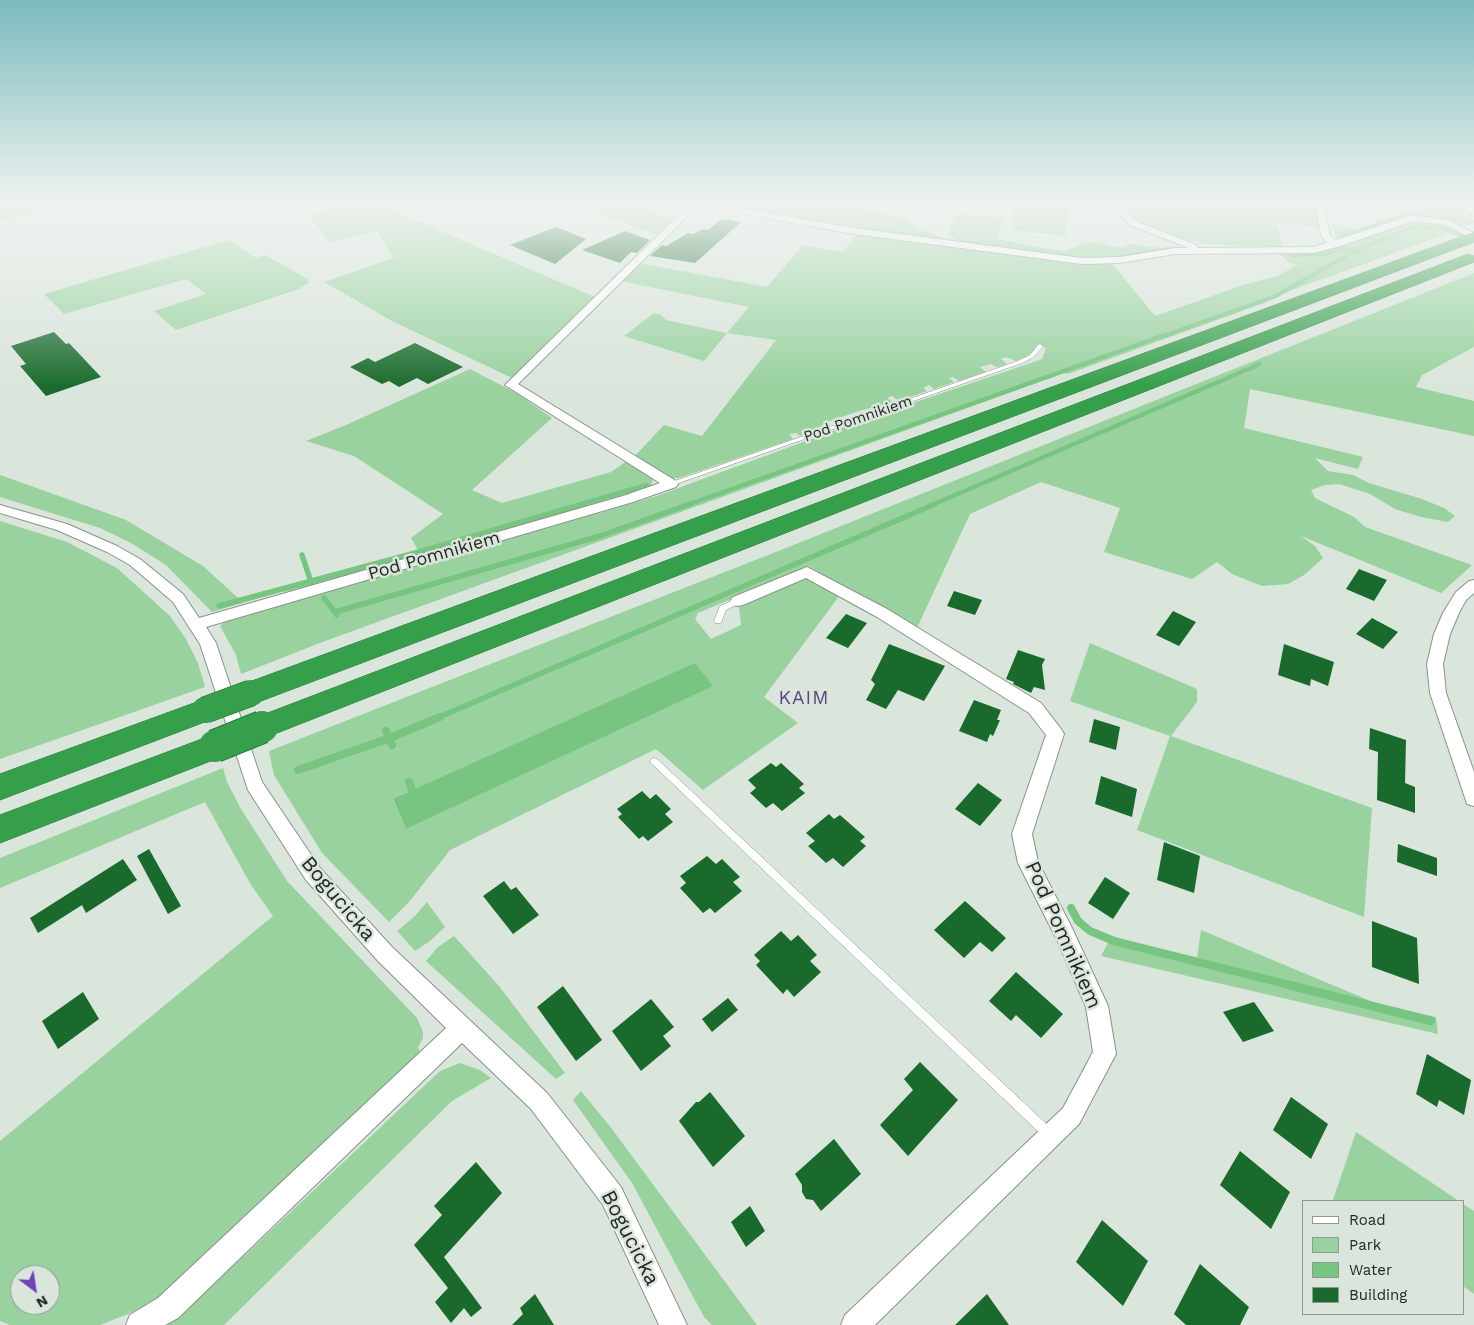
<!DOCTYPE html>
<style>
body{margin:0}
#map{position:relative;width:1474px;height:1325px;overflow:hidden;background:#dae5db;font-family:"Work Sans",sans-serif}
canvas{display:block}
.legend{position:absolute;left:1302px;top:1200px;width:162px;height:115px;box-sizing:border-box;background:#dae5db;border:1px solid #919992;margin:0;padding:6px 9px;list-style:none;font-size:15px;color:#242724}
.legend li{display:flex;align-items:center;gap:10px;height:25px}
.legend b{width:25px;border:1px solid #919992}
.north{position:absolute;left:10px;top:1265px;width:50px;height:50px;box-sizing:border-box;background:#dae5db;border:1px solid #919992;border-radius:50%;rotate:149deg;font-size:14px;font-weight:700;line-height:20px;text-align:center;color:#242724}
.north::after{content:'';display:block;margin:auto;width:18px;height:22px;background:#7142ba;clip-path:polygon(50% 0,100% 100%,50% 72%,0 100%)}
</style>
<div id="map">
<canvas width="1474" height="1325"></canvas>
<ul class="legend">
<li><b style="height:6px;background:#fff"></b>Road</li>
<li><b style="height:14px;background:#99d29f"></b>Park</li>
<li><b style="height:14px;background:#78c481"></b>Water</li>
<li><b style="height:14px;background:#196a2c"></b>Building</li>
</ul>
<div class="north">N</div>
</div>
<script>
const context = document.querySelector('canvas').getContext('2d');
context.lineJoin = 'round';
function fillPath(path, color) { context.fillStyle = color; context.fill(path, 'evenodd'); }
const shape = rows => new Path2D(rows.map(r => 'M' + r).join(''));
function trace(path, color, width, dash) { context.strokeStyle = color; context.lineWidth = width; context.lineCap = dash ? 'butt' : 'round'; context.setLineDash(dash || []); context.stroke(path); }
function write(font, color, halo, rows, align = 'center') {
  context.font = font + ' "Work Sans",sans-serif'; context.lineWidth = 5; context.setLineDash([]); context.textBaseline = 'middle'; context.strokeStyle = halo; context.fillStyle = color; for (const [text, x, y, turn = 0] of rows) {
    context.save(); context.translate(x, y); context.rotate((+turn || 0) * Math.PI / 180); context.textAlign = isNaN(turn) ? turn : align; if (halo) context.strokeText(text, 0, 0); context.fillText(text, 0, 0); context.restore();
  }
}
fillPath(shape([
 [0,203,49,203,55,207,0,221],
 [349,203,375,203,595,297,512,378,392,321,324,282,393,258,378,231,330,242,308,216],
 [570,203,628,203,674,220,657,235],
 [715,203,833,203,902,218,918,229,943,237,942,241,958,246,1057,261,1111,262,1155,316,1246,284,1278,276,1297,265,1288,262,1279,253,1321,252,1404,223,1418,221,1442,223,1458,230,1270,298,1267,302,1068,374,1064,373,325,641,241,674,236,655,220,626,226,621,654,497,852,424,1042,359,1046,348,1037,345,1033,352,1021,359,1016,361,1006,357,1001,359,1007,364,997,367,991,364,980,367,986,372,959,381,953,377,949,378,954,382,934,389,929,385,923,388,927,391,899,401,892,396,887,398,894,403,862,410,827,422,813,431,800,436,796,433,789,434,793,439,679,478,671,478,634,457,664,425,702,436,776,340,727,333,704,361,624,336,654,313,661,315,666,320,727,333,749,307,620,281,639,263,767,287,803,245,842,252,858,234,795,219],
 [1014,203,1071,203,1065,236,1012,230],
 [1126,203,1316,203,1322,229,1276,221,1283,248,1207,244,1169,236,1137,223,1130,215],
 [1422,203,1447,203,1474,221,1474,223,1463,227,1446,220,1429,217,1408,217,1342,239,1336,237,1333,226,1360,229,1374,224,1374,221,1424,206],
 [956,213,1003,218,997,239,1042,248,1065,251,1085,243,1100,243,1113,247,1122,247,1130,244,1169,249,1117,258,1076,259,956,241,949,234],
 [228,240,256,258,265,255,308,279,309,283,296,290,176,330,154,311,206,294,186,279,64,314,44,294],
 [1474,273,1474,347,1422,375,1416,387,1474,401,1474,436,1250,389,1244,428,1363,457,1358,469,1315,458,1328,471,1353,475,1369,483,1422,499,1444,508,1455,516,1448,522,1421,517,1395,509,1370,494,1339,484,1325,485,1311,490,1315,498,1354,517,1365,527,1472,565,1441,593,1301,536,1315,546,1323,558,1304,575,1288,584,1262,586,1232,574,1217,562,1192,579,1104,552,1120,508,1041,482,970,514,916,630,809,566,698,613,695,619,711,639,741,625,739,606,808,576,840,595,764,697,798,723,703,790,656,749,450,850,409,902,389,922,322,853,274,775,269,751,781,550],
 [713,685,406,829,393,800,412,790],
 [470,369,518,394,552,418,472,490,502,503,611,472,627,461,652,476,653,480,650,488,309,588,275,593,212,612,166,565,131,543,100,528,0,497,0,475,126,520,203,566,238,598,419,552,411,538,443,514,354,456,306,441,346,425],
 [0,521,67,542,117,568,170,616,186,639,198,663,205,687,0,759],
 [1090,643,1197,689,1197,702,1171,736,1372,808,1364,917,1137,830,1170,736,1070,701],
 [223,768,227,782,241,809,287,881,417,1018,423,1032,423,1038,418,1047,420,1053,169,1291,133,1312,100,1325,10,1325,0,1321,0,1141,273,916,251,885,205,802,0,888,0,858],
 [20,1275,50,1275,50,1305,20,1305],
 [427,902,445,927,430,941,415,951,397,931,415,916],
 [1201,930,1373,1002,1436,1017,1438,1034,1101,956,1111,937,1197,958],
 [454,936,499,986,565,1073,556,1079,426,961,438,947],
 [460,1063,480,1070,491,1078,452,1101,224,1325,162,1325,178,1315,244,1256,440,1071],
 [581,1091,612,1129,757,1325,712,1325,704,1317,632,1183,573,1100],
 [1356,1132,1459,1201,1336,1201,1333,1200],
 [1463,1204,1474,1211,1474,1294,1463,1286]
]), '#99d29f');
fillPath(shape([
 [695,663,713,686,406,829,393,799]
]), '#78c481');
trace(shape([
 [1342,236,1412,214,1425,215],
 [1369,238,1380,242],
 [956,241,980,245],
 [1131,255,1169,249],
 [1292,255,1324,254,1342,249,1355,251],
 [1161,337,1276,296,1355,251,1417,226,1444,229,1474,241]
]), '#78c481', 4);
trace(shape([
 [578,505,647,485],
 [687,505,1165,335],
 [932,505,1260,364]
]), '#78c481', 4.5);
trace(shape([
 [302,555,311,582],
 [324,598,337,615],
 [219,606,419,552,583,504],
 [335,612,600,536,690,504],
 [437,718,935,504]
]), '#78c481', 5.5);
trace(shape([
 [386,731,392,745],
 [298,770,390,738,440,717],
 [409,782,412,790],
 [1071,908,1078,921,1090,931,1114,941,1294,986]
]), '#78c481', 8);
trace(shape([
 [1289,985,1431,1021]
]), '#78c481', 9);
fillPath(shape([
 [724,219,741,222,695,263,650,256,662,245,666,246,688,233,693,234,703,229,708,230,720,220],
 [556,227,586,239,555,264,510,245],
 [625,231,650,240,637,253,631,252,620,263,582,250],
 [54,332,66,344,69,343,101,377,46,396,20,366,26,364,11,346],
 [415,343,463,367,428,384,417,378,399,387,389,381,382,384,350,367,368,358,375,362],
 [1359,569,1387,580,1374,601,1346,589],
 [954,591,982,600,975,615,947,606],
 [1173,611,1196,622,1179,646,1156,635],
 [846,614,867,623,848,648,826,638],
 [1372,618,1398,632,1383,649,1356,634],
 [889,644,945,666,924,701,898,690,886,709,866,700,875,684,871,680],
 [1284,644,1334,662,1328,686,1311,679,1310,686,1278,675],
 [1018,650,1045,659,1042,665,1045,690,1034,687,1031,693,1013,684,1014,682,1006,679],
 [974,700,1001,710,997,720,1000,720,993,736,990,734,987,742,959,731],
 [1094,719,1120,727,1116,750,1089,742],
 [1370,728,1406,740,1405,783,1415,787,1415,813,1377,800,1378,752,1369,749],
 [771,763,776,767,781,763,804,784,799,788,805,793,782,811,773,803,766,808,750,793,756,788,748,780],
 [1101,776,1137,789,1132,817,1095,804],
 [978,783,1002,800,980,826,955,809],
 [642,791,650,799,656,794,671,809,665,814,673,822,648,841,643,836,639,839,618,817,622,814,617,809],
 [829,814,834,819,840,815,865,837,860,841,866,846,843,867,833,858,826,863,808,846,815,841,806,833],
 [1164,842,1200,856,1194,893,1157,880],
 [1398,844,1437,858,1437,876,1397,862],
 [149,849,181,906,168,914,137,856],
 [707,856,716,864,722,859,740,877,733,882,742,891,715,913,710,908,703,913,680,888,686,883,680,876],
 [123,859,137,880,86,913,82,905,38,933,30,918],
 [1105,877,1130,893,1113,919,1088,903],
 [504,881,511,890,516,887,539,915,513,934,483,896],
 [965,901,1006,938,992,952,980,942,964,958,934,930],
 [1372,921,1417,938,1419,984,1372,967],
 [781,931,791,941,798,935,817,955,810,961,821,972,794,997,787,989,783,994,756,965,760,961,754,955],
 [1016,972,1063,1014,1041,1038,1016,1015,1011,1021,989,1001],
 [563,986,602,1040,576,1061,537,1007],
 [83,992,99,1019,58,1049,42,1021],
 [728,998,738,1010,712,1032,702,1019],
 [651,999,674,1027,663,1036,671,1046,641,1071,612,1031],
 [1254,1002,1274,1031,1243,1042,1223,1012],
 [1427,1054,1471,1080,1464,1115,1439,1100,1437,1107,1416,1094],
 [920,1062,958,1100,908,1156,880,1125,913,1090,904,1079],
 [710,1092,745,1136,713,1167,679,1121,696,1102,699,1102],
 [1291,1097,1328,1124,1311,1159,1273,1130],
 [834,1139,861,1174,821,1211,813,1200,806,1199,802,1192,802,1185,795,1174],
 [1240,1151,1290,1192,1271,1229,1220,1185],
 [476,1162,502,1193,444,1257,482,1308,471,1317,464,1308,451,1323,435,1302,448,1288,414,1245,442,1215,434,1206],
 [750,1206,765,1231,746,1247,731,1222],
 [1102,1220,1148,1261,1123,1306,1076,1262],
 [1200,1264,1249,1307,1240,1325,1186,1325,1174,1314],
 [535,1294,554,1325,512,1325,523,1314,520,1308],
 [987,1294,1009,1325,955,1325]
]), '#196a2c');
const lane = shape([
 [1040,344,1043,346,1034,357,1022,363,673,485,669,485,668,484,669,483,1018,361,1030,355,1038,345,1040,344],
 [736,599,738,599,742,601,740,603,726,610,721,623,715,623,714,621,720,606,736,599],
 [654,758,657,759,1054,1131,1056,1135,1054,1139,1050,1141,1046,1139,651,763,650,761,651,759,654,758]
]);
const street = shape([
 [691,203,712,203,847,227,1082,258,1120,257,1175,248,1189,248,1129,225,1120,214,1119,203,1127,203,1128,214,1135,221,1197,245,1198,248,1313,247,1327,243,1321,236,1316,203,1324,203,1330,236,1336,240,1413,215,1450,221,1474,233,1474,239,1445,225,1414,221,1340,246,1314,253,1175,254,1120,263,1082,264,847,233,699,205,518,384,676,481,678,484,676,487,633,502,206,627,216,643,262,782,320,868,392,947,547,1093,621,1187,687,1325,659,1325,603,1205,531,1109,462,1043,178,1318,165,1325,126,1325,130,1315,158,1298,446,1028,378,961,306,880,248,790,200,644,173,602,130,565,107,552,57,530,0,513,0,505,67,524,117,546,140,559,183,594,199,618,623,496,660,483,505,385,691,203],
 [807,567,887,609,1041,703,1061,729,1064,734,1032,834,1038,862,1072,928,1108,1006,1116,1054,1079,1124,875,1325,841,1325,845,1315,1063,1108,1093,1052,1086,1007,1058,942,1018,863,1012,834,1046,735,1029,713,877,617,806,578,743,605,738,606,733,605,730,601,733,597,807,567],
 [1474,580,1474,593,1466,600,1459,613,1450,634,1443,664,1446,693,1474,772,1474,806,1467,804,1430,693,1427,664,1434,634,1443,613,1456,592,1469,581,1474,580]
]);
const highway = shape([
 [1474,232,1474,242,261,701,251,704,241,701,237,693,241,685,1474,232],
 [1468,254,1474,256,1474,262,272,735,262,739,252,735,247,727,252,719,1468,254],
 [205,699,215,702,219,710,215,718,0,800,0,774,205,699],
 [215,734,226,737,230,746,226,755,0,843,0,815,215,734]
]);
trace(lane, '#89938a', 1);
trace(street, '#89938a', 2);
trace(highway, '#2f753d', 1);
fillPath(lane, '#fff');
fillPath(street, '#fff');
fillPath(highway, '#359f4b');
trace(shape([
 [1452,203,1474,217]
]), '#767c76', 2.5, [5, 5]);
const highwayBridgeFar1 = shape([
 [205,710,251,693]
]);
const highwayBridge = shape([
 [215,746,262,727]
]);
trace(highwayBridgeFar1, '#2f753d', 27, []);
trace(highwayBridge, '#2f753d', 34, []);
trace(highwayBridgeFar1, '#359f4b', 26);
trace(highwayBridge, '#359f4b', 32);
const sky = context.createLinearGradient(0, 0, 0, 388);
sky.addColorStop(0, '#7bbabf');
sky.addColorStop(0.52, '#eef3ef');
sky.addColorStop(1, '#eef3ef00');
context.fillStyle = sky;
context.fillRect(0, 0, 1474, 388);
write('15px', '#242724', '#dae5db', [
 ["Pod Pomnikiem",858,419,-19]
]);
write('18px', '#242724', '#dae5db', [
 ["Pod Pomnikiem",434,556,-16]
]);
context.letterSpacing = '1px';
write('19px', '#5a4683', '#dae5db', [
 ["KAIM",804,698]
]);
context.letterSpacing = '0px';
write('21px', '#242724', '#dae5db', [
 ["Bogucicka",338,899,50],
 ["Pod Pomnikiem",1063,935,66],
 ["Bogucicka",630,1238,63]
]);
</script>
